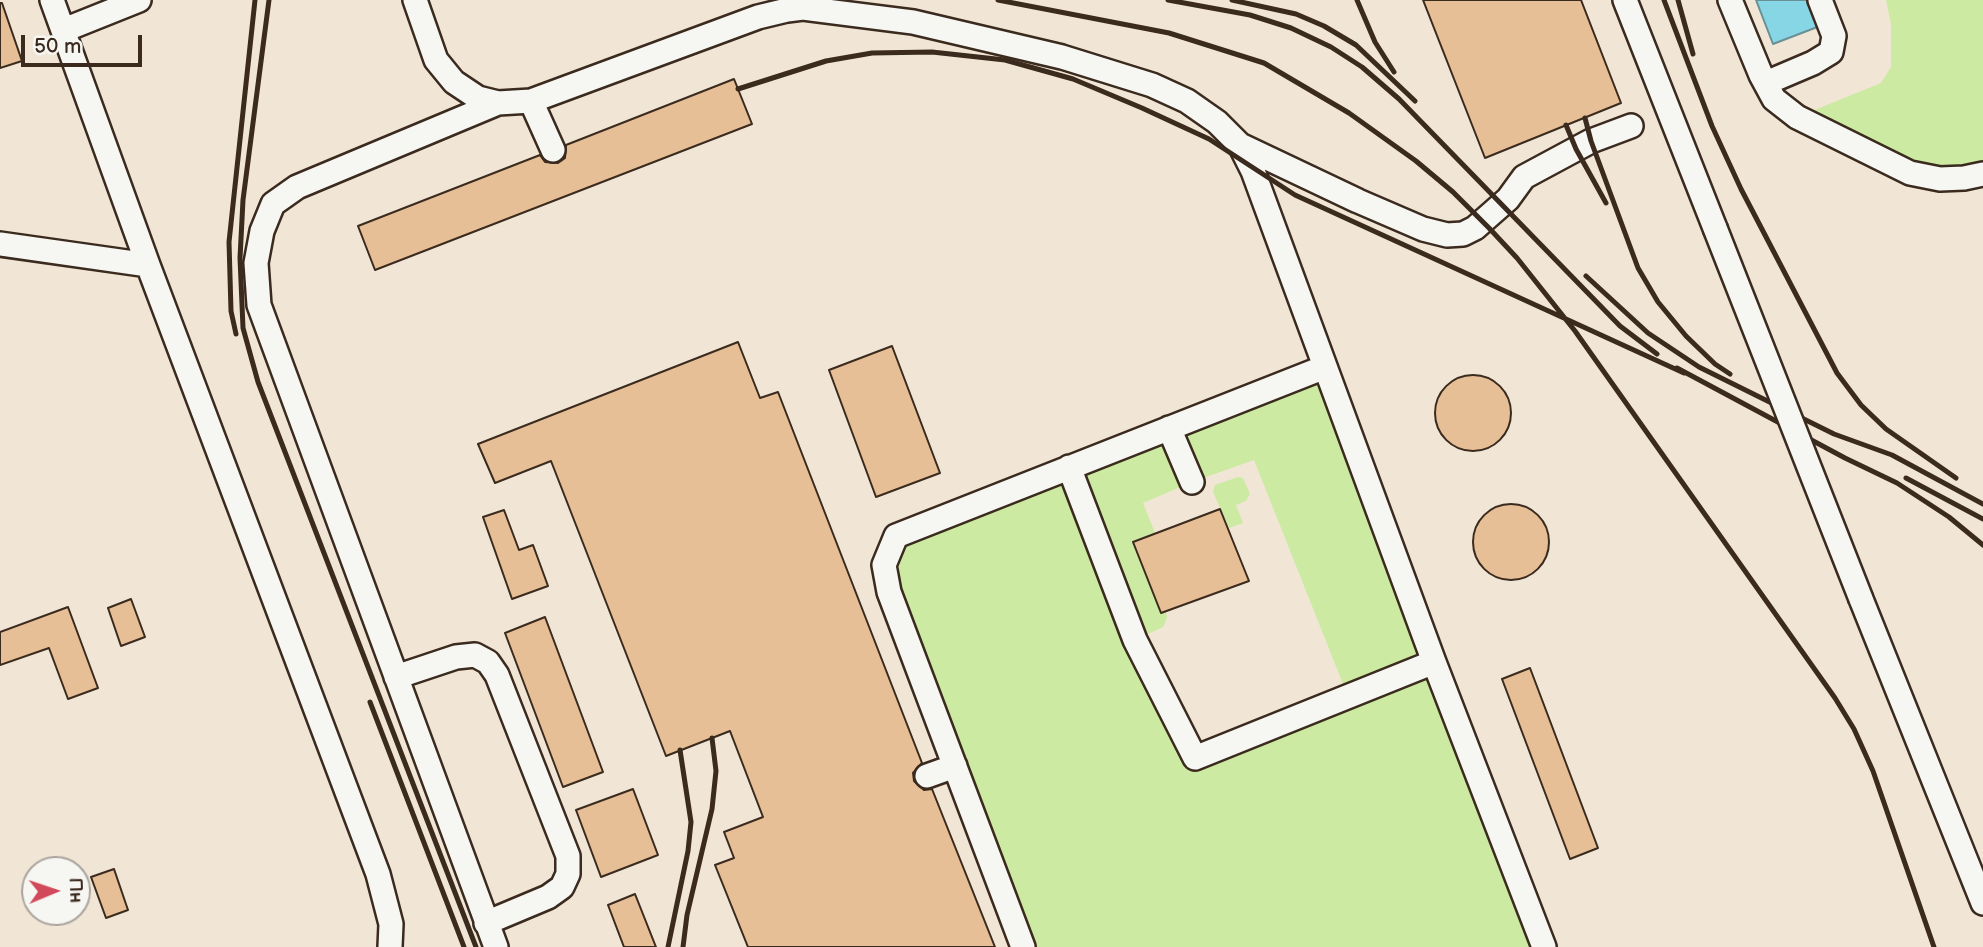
<!DOCTYPE html>
<meta charset="utf-8">
<style>
body{margin:0}
#map{position:relative;width:1983px;height:947px;overflow:hidden;background:#f6f6f2;font-family:"Balsamiq Sans",sans-serif}
canvas{display:block}
.north{position:absolute;left:21px;top:856px;width:70px;height:70px;box-sizing:border-box;background:#f6f6f2;border:2px solid #aba49d;border-radius:50%;rotate:88deg;font-size:19px;font-weight:700;line-height:28px;text-align:center;color:#3b2a1e}
.north::after{content:'';display:block;margin:auto;width:24px;height:32px;background:#d1495b;clip-path:polygon(50% 0,100% 100%,50% 72%,0 100%)}
.scale{position:absolute;left:21px;top:35px;width:121px;height:32px;box-sizing:border-box;border:4px solid #3b2a1e;border-top:0;padding-left:9px;font-size:21px;line-height:24px;white-space:nowrap;color:#3b2a1e;-webkit-text-stroke:5px #f6f6f2;paint-order:stroke}
</style>
<div id="map">
<canvas width="1983" height="947"></canvas>
<div class="north">Пн</div>
<div class="scale">50 m</div>
</div>
<script>
const context = document.querySelector('canvas').getContext('2d');
context.lineJoin = 'round';
function fillPath(path, color) { context.fillStyle = color; context.fill(path, 'evenodd'); }
const shape = rows => new Path2D(rows.map(r => 'M' + r).join(''));
function trace(path, color, width, dash) { context.strokeStyle = color; context.lineWidth = width; context.lineCap = dash ? 'butt' : 'round'; context.setLineDash(dash || []); context.stroke(path); }
fillPath(shape([
 [0,0,1983,0,1983,947,0,947],
 [35,870,77,870,77,912,35,912]
]), '#f1e6d6');
fillPath(shape([
 [1886,0,1983,0,1983,174,1940,179,1797,117,1881,83,1891,67,1891,24],
 [1325,367,1544,947,1025,947,889,592,896,536],
 [1254,460,1343,684,1348,688,1195,758,1135,640,1163,627,1167,618,1166,612,1161,613,1133,542,1155,533,1143,503,1192,482],
 [1238,477,1243,478,1250,494,1246,501,1236,505,1243,523,1229,528,1213,492,1215,485]
]), '#cceaa2');
const water = shape([
 [1756,0,1810,0,1820,26,1773,44,1756,0]
]);
fillPath(water, '#87d6e5');
trace(water, '#699195', 2);
const building = shape([
 [1423,0,1581,0,1621,103,1485,158,1423,0],
 [0,3,2,3,22,61,0,68,0,3],
 [734,79,752,124,375,270,358,226,540,155,545,162,558,163,565,158,566,145,734,79],
 [738,342,760,398,778,392,922,763,913,773,914,781,924,790,932,789,995,947,748,947,715,865,734,858,724,832,763,817,730,731,666,756,551,461,495,483,478,444,738,342],
 [892,346,940,473,876,497,829,370,892,346],
 '1435 413a38 38 0 1 1 76 0a38 38 0 1 1-76 0Z',
 '1473 542a38 38 0 1 1 76 0a38 38 0 1 1-76 0Z',
 [1220,509,1249,581,1161,613,1133,542,1220,509],
 [504,510,519,550,533,545,548,586,512,599,483,517,504,510],
 [131,599,145,637,121,646,108,608,131,599],
 [68,607,98,688,68,699,49,648,0,665,0,632,68,607],
 [545,617,603,772,563,787,505,633,545,617],
 [1530,668,1598,848,1570,859,1502,679,1530,668],
 [633,789,658,855,601,877,576,810,633,789],
 [114,869,128,910,106,918,91,877,114,869],
 [635,894,656,947,624,947,608,905,635,894]
]);
fillPath(building, '#e6bf96');
trace(building, '#3b2a1e', 2);
const minor = shape([
 [52,0,148,265,378,874,391,924,390,947],
 [415,0,436,60,454,82,478,98,498,103,531,101,758,17,787,10,803,8,913,22,1062,57,1152,85,1187,101,1217,122,1240,145,1253,171,1434,662,1544,947],
 [1625,0,1715,228],
 [1730,0,1761,75,1774,99,1797,117,1910,173,1940,179,1964,178,1983,174],
 [64,30,139,0],
 [1766,83,1813,63,1831,52,1834,36,1820,0],
 [531,101,553,150],
 [1240,145,1358,201,1423,229,1447,235,1463,234,1475,228,1508,199,1524,177,1591,141,1631,126],
 [0,244,148,265],
 [1169,428,1192,482],
 [1069,467,1135,640,1195,758,1434,662],
 [1861,599,1983,903],
 [396,677,456,657,475,655,488,662,497,675,568,856,568,874,562,887,548,897,486,923],
 [927,776,955,766],
 [496,947,259,305,256,263,262,231,273,204,297,187,498,103],
 [1023,947,889,592,884,565,896,536,1325,367]
]);
trace(minor, '#3b2a1e', 28);
trace(minor, '#f6f6f2', 23);
trace(shape([
 [269,0,243,200,240,258,243,328,258,382,476,947],
 [998,0,1169,33,1264,63,1349,113,1416,161,1453,192,1489,228,1517,258,1575,331,1835,698,1854,729,1873,771,1934,947],
 [1168,0,1250,15,1291,28,1331,47,1362,67,1399,99,1620,326,1657,354],
 [1232,0,1296,14,1324,26,1356,45,1415,101],
 [1357,0,1375,42,1394,72],
 [1664,0,1712,126,1741,189,1837,373,1861,405,1886,429,1956,478],
 [1678,0,1693,54],
 [738,89,826,61,872,53,932,52,1005,60,1073,79,1142,108,1209,139,1295,195,1684,373],
 [1585,118,1591,141,1638,268,1658,302,1686,336,1715,364,1730,374],
 [1566,125,1576,149,1606,203],
 [1586,276,1648,333,1699,367,1834,434,1892,455,1983,504],
 [236,334,231,311,229,242,255,0],
 [1677,368,1845,458,1897,483,1949,517,1983,545],
 [1906,478,1983,519],
 [370,702,464,947],
 [668,947,688,851,691,822,680,750],
 [683,947,687,915,712,809,716,771,712,738]
]), '#3b2a1e', 5);
const minorBridge = shape([
 [1715,228,1861,599]
]);
trace(minorBridge, '#3b2a1e', 28, []);
trace(minorBridge, '#f6f6f2', 23);
</script>
